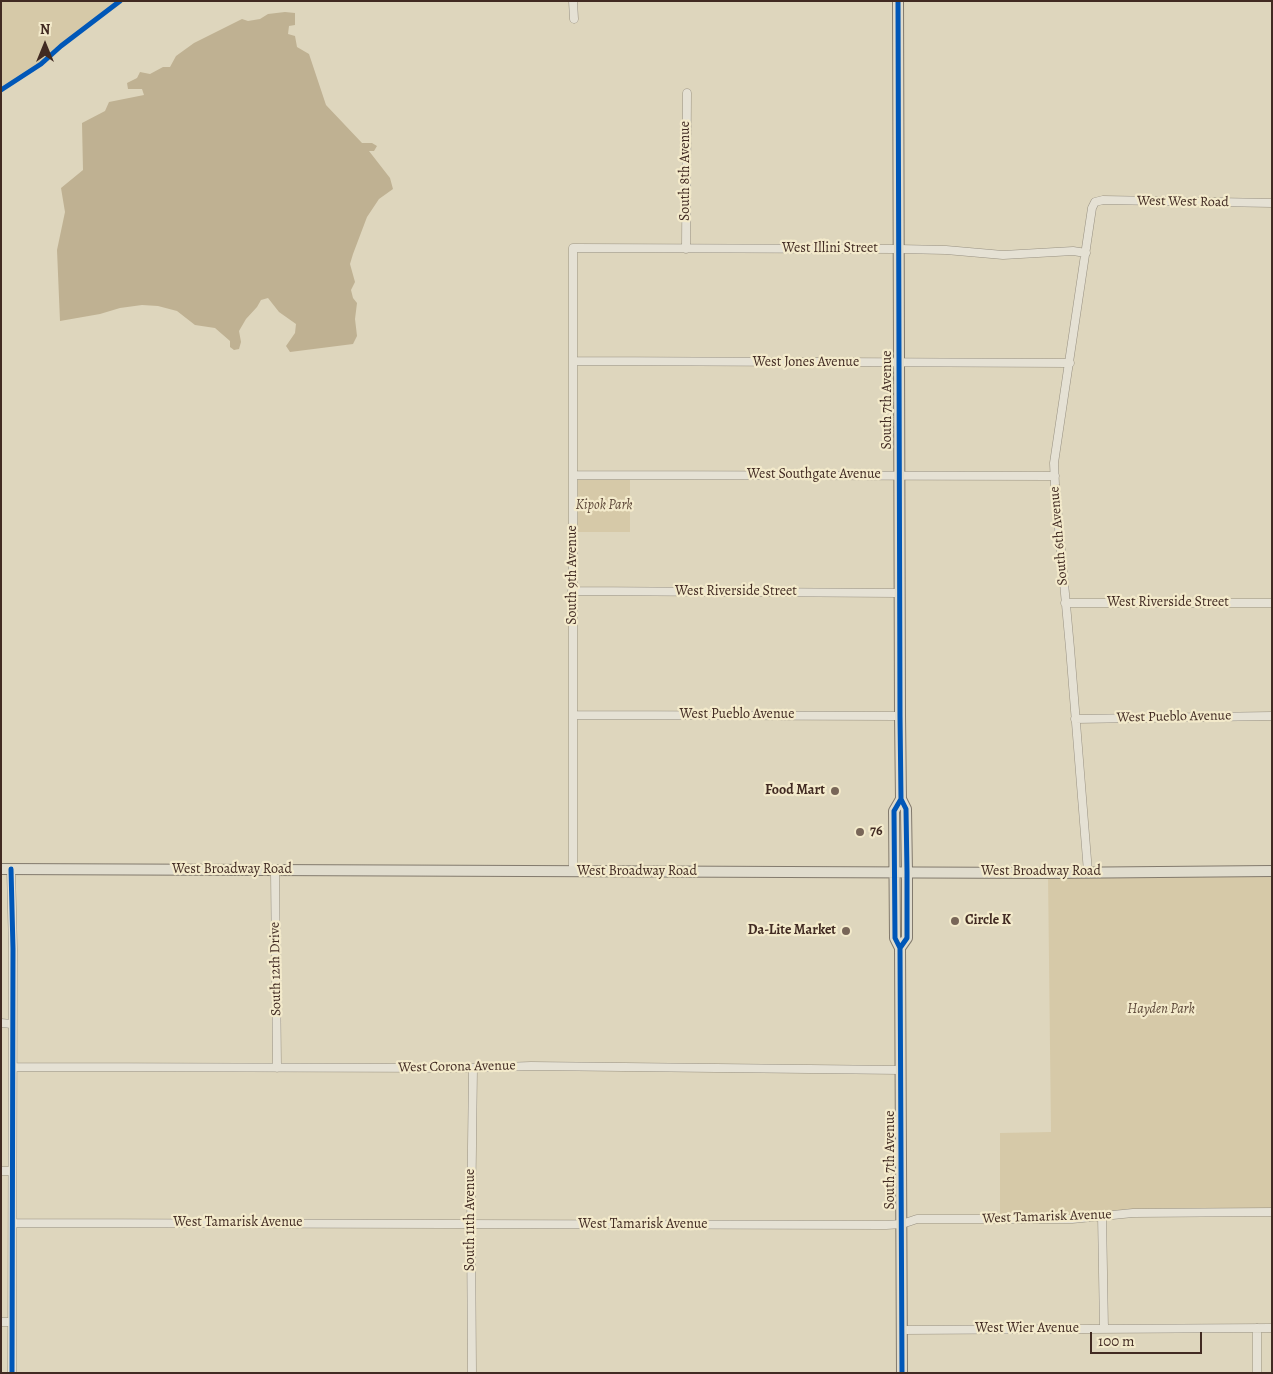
<!DOCTYPE html>
<style>
body{margin:0}
#map{position:relative;width:1273px;height:1374px;overflow:hidden;background:#ded6bd;font-family:Alegreya,serif}
canvas{display:block}
.frame{position:absolute;inset:0;border:2px solid #412a22;pointer-events:none}
.north{position:absolute;left:20px;top:20px;width:50px;height:50px;-webkit-text-stroke:4px #f3eacb;paint-order:stroke;rotate:0deg;font-size:14px;font-weight:700;line-height:20px;text-align:center;color:#412a22}
.north::after{content:'';display:block;margin:auto;width:18px;height:22px;background:#412a22;clip-path:polygon(50% 0,100% 100%,50% 72%,0 100%)}
.scale{position:absolute;left:1090px;top:1332px;width:112px;height:22px;box-sizing:border-box;border:2px solid #412a22;border-top:0;padding-left:6px;font-size:15px;line-height:18px;white-space:nowrap;color:#412a22;-webkit-text-stroke:4px #f3eacb;paint-order:stroke}
</style>
<div id="map">
<canvas width="1273" height="1374"></canvas>
<div class="frame"></div>
<div class="north">N</div>
<div class="scale">100 m</div>
</div>
<script>
const context = document.querySelector('canvas').getContext('2d');
context.lineJoin = 'round';
function fillPath(path, color) { context.fillStyle = color; context.fill(path, 'evenodd'); }
const shape = rows => new Path2D(rows.map(r => 'M' + r).join(''));
function trace(path, color, width, dash) { context.strokeStyle = color; context.lineWidth = width; context.lineCap = dash ? 'butt' : 'round'; context.setLineDash(dash || []); context.stroke(path); }
function write(font, color, halo, rows, align = 'center') {
  context.font = font + ' Alegreya,serif'; context.lineWidth = 4.5; context.setLineDash([]); context.textBaseline = 'middle'; context.strokeStyle = halo; context.fillStyle = color; for (const [text, x, y, turn = 0] of rows) {
    context.save(); context.translate(x, y); context.rotate((+turn || 0) * Math.PI / 180); context.textAlign = isNaN(turn) ? turn : align; if (halo) context.strokeText(text, 0, 0); context.fillText(text, 0, 0); context.restore();
  }
}
fillPath(shape([
 [1,1,125,1,1,91],
 [578,479,630,479,630,532,578,532],
 [1272,871,1272,1212,1000,1219,1000,1133,1051,1132,1048,873]
]), '#d6c9a8');
fillPath(shape([
 [285,12,295,13,295,25,289,26,288,34,295,36,297,47,309,54,326,105,362,143,372,143,377,146,374,151,369,151,390,178,393,189,379,199,367,217,353,254,350,264,355,282,351,290,353,298,357,303,355,319,357,336,353,344,290,352,286,346,295,333,296,324,279,312,268,298,261,300,257,307,246,319,239,331,241,342,239,349,234,350,230,347,230,341,215,328,195,325,177,311,158,306,142,305,120,308,100,314,60,321,57,250,65,212,61,188,83,170,82,123,105,111,109,102,144,95,142,89,128,89,127,83,137,78,140,72,150,74,163,67,170,67,176,56,194,43,242,19,248,21,260,19,268,14]
]), '#bfb192');
const minor = shape([
 [573,1,574,19],
 [686,249,687,93],
 [573,361,1070,363],
 [573,475,1055,476],
 [572,591,899,593],
 [1065,603,1272,603],
 [573,715,900,716],
 [1075,719,1272,716],
 [11,869,13,949,12,1373],
 [275,871,277,1068],
 [573,872,573,248,899,249,946,250,1003,255,1073,251,1086,253],
 [1088,872,1070,648,1055,485,1054,463,1092,208,1095,202,1103,200,1272,203],
 [1,1023,12,1024],
 [13,1067,473,1068,531,1066,901,1070],
 [1,1171,12,1171],
 [1102,1215,1104,1329],
 [13,1223,886,1225,902,1224,917,1219,1072,1219,1133,1213,1272,1212],
 [1,1322,11,1322],
 [1257,1328,1257,1373],
 [902,1330,1272,1328],
 [472,1373,471,1225,473,1068]
]);
const major = shape([
 [898,1,900,716,901,799,906,809,907,872,907,938,900,948],
 [901,799,894,811,895,938,900,948,902,1373],
 [1,869,1048,873,1272,871]
]);
trace(minor, '#989182', 9);
trace(major, '#827a6d', 12);
trace(minor, '#e5e1d4', 8);
trace(major, '#e0dccd', 10);
trace(shape([
 [898,1,900,716,901,799,906,809,907,872,907,938,900,948],
 [1,90,41,64,61,46,120,1],
 [901,799,894,811,895,938,900,948,902,1373],
 [11,869,13,949,12,1373]
]), '#0057b8', 5);
for (const [x, y, r, color] of [
 [835,791,5,"#786658"],
 [860,832,5,"#786658"],
 [955,921,5,"#786658"],
 [846,931,5,"#786658"]
]) { const dot = new Path2D(); dot.arc(x, y, r, 0, 2 * Math.PI); context.fillStyle = color; context.fill(dot); trace(dot, '#f3eacb', 2); }
write('14px', '#412a22', '#f3eacb', [
 ["South 8th Avenue",686,171,-90],
 ["West West Road",1183,202,1],
 ["West Illini Street",830,249],
 ["West Jones Avenue",806,363],
 ["South 7th Avenue",888,400,-90],
 ["West Southgate Avenue",814,475],
 ["South 6th Avenue",1059,536,-95],
 ["South 9th Avenue",573,575,-90],
 ["West Riverside Street",736,592],
 ["West Riverside Street",1168,603],
 ["West Pueblo Avenue",737,715],
 ["West Pueblo Avenue",1174,717,-1],
 ["West Broadway Road",232,870],
 ["West Broadway Road",637,872],
 ["West Broadway Road",1041,872],
 ["South 12th Drive",276,969,-91],
 ["West Corona Avenue",457,1067,-1],
 ["South 7th Avenue",891,1160,-90],
 ["West Tamarisk Avenue",1047,1217,-2],
 ["South 11th Avenue",471,1220,-90],
 ["West Tamarisk Avenue",238,1223],
 ["West Tamarisk Avenue",643,1225],
 ["West Wier Avenue",1027,1329]
]);
write('italic 14px', '#5d4839', '#f3eacb', [
 ["Kipok Park",604,506],
 ["Hayden Park",1161,1010]
]);
write('bold 14px', '#412a22', '#f3eacb', [
 ["Food Mart",825,791],
 ["76",870,832,"left"],
 ["Circle K",965,921,"left"],
 ["Da-Lite Market",836,931]
], 'right');
</script>
